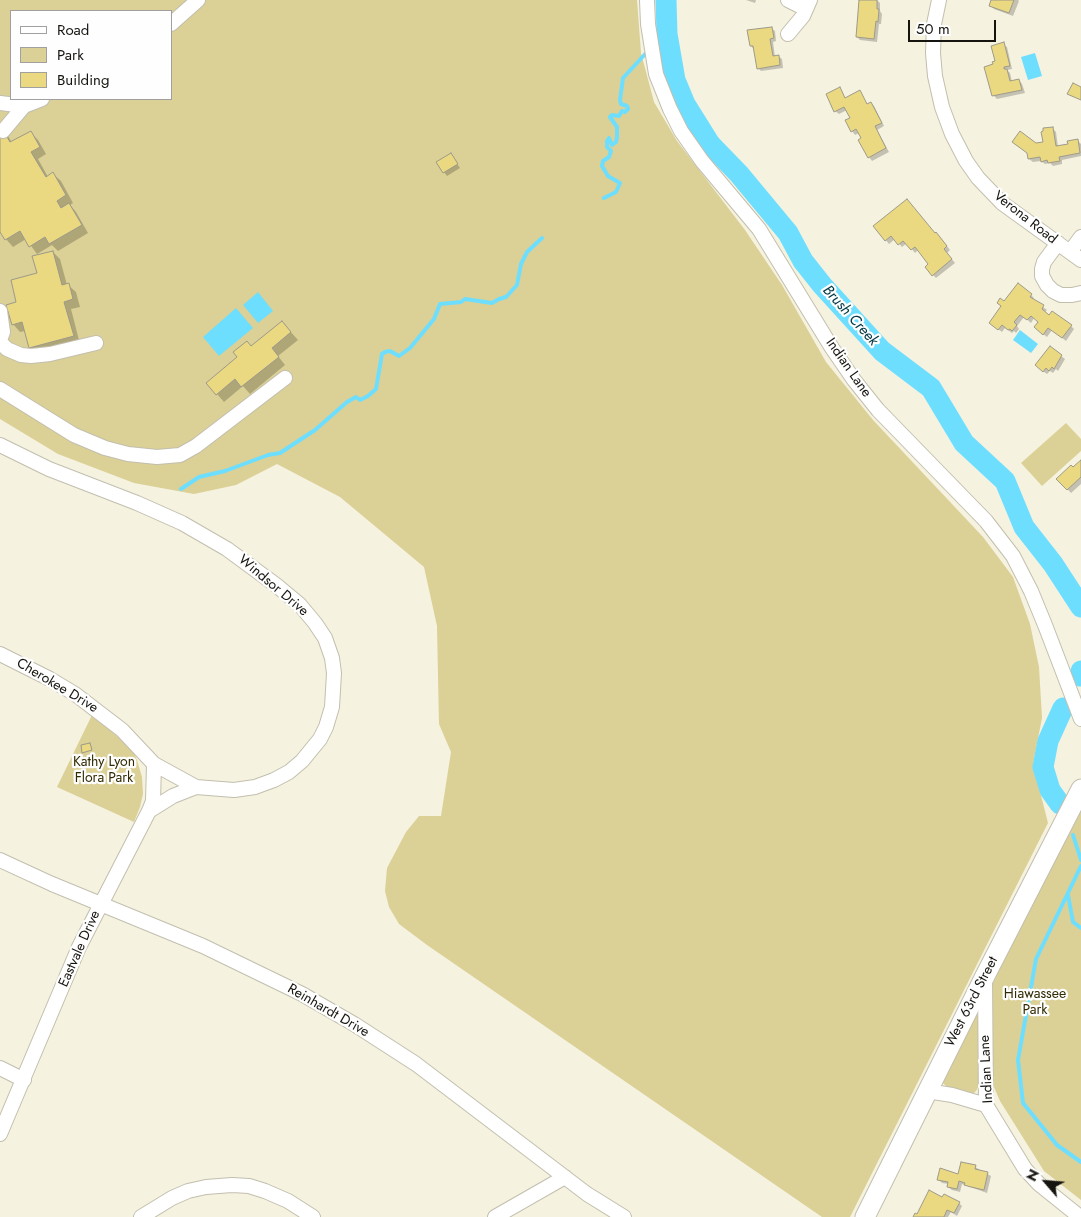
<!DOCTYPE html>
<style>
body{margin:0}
#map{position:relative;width:1081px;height:1217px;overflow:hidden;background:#f5f2e0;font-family:Jost,sans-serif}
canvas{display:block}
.legend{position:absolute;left:10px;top:10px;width:162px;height:90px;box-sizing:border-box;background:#fefefe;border:1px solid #a1a09e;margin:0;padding:6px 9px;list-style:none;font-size:15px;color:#16140f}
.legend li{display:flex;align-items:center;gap:10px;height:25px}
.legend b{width:25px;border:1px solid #a1a09e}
.north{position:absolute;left:1021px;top:1157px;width:50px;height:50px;-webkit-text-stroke:4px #fefefe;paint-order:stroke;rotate:297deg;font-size:14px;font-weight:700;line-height:20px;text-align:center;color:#16140f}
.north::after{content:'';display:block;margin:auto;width:18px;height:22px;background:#16140f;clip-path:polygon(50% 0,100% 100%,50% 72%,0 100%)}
.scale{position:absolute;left:908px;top:20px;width:88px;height:22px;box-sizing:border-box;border:2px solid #16140f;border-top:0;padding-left:6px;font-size:15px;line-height:18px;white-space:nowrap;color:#16140f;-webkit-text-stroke:4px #fefefe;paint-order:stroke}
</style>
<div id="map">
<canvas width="1081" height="1217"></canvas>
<ul class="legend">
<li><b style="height:6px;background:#fff"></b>Road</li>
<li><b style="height:14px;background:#dbd096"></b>Park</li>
<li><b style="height:14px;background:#ead980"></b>Building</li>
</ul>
<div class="north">N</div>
<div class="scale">50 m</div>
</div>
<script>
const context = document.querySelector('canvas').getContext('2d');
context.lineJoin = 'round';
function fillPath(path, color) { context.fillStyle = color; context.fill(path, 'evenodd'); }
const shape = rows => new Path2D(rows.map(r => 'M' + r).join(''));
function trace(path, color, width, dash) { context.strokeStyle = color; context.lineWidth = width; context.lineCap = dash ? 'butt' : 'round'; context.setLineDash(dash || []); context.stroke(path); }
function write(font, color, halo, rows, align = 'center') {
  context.font = font + ' Jost,sans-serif'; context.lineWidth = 4.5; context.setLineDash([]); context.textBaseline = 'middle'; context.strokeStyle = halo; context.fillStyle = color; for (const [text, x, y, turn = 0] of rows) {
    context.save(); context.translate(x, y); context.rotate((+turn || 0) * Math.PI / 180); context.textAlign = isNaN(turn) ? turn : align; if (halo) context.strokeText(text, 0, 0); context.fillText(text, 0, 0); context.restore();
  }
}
fillPath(shape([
 [0,0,637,0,641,53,654,102,677,141,745,230,782,285,826,362,873,420,983,537,1013,577,1030,624,1039,667,1042,718,1033,764,1048,823,850,1217,822,1217,427,945,399,924,389,907,385,891,387,868,406,832,419,816,441,816,451,752,439,724,437,626,424,567,340,497,277,464,236,485,194,494,134,483,58,454,0,419],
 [11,11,171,11,171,99,11,99],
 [1066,423,1081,439,1081,451,1042,486,1021,463],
 [92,715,132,749,137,760,142,777,143,794,140,807,134,822,57,787],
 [1081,806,1081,1200,1044,1171,1000,1101,990,1078,989,991],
 [976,1015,980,1016,978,1053,980,1084,976,1091,974,1093,965,1094,947,1087,943,1083,943,1079]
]), '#dbd096');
fillPath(shape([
 [1035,53,1042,76,1028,80,1021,57],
 [258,292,273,311,258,323,243,305],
 [236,308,253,328,219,356,203,337],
 [1020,330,1038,344,1031,353,1013,340]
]), '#6edeff');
fillPath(shape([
 [746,0,756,0,755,3],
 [860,0,877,0,880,3,880,11,882,14,881,24,879,24,877,42,860,40,857,37],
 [992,0,1018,0,1019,1,1013,16,994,9,990,5],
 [771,28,775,31,776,41,773,42,775,57,778,56,782,59,783,68,761,71,758,68,754,49,751,46],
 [1003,44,1007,47,1012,69,1007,70,1010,73,1012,82,1019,80,1022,84,1025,93,997,99,993,95,994,65],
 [840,89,846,99,859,92,868,105,871,103,874,106,884,126,877,130,889,152,872,161,869,157,859,133,855,135,852,131,852,118,847,110,839,114,835,111],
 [0,127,7,134,12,143,30,132,38,140,46,154,38,159,48,177,53,174,61,181,73,203,70,205,76,212,88,233,58,251,52,245,37,254,26,239,13,247,6,239,0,229],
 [1052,128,1056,132,1058,147,1069,145,1078,141,1081,144,1081,156,1062,160,1062,164,1053,166,1050,163,1045,164,1041,161,1033,162,1029,159,1036,145,1045,143],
 [451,155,460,168,447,176,444,172],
 [874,226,935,235,940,237,950,250,947,253,955,263,936,278,933,275,930,265,918,250,915,253,907,243,902,247,895,239,889,244],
 [53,252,60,259,67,285,68,285,76,292,80,307,71,309,80,344,37,355,30,348,25,331,20,332,13,324,18,303],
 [1031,295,1034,298,1033,300,1047,310,1044,313,1071,326,1074,329,1066,341,1052,330,1047,337,1039,331,1040,322,1034,318,1031,323,1024,317,1017,326,1019,329,1016,333,1014,331,1012,333,1005,328,1002,332,994,326,1005,303],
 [289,330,298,340,278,356,285,365,250,394,243,386,224,402,217,394],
 [1061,356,1065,359,1058,371,1056,369,1053,373,1050,371,1047,374,1040,369],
 [1081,462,1081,484,1071,493,1058,479],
 [975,1167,991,1176,987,1193,962,1184,960,1192,952,1190,948,1187,949,1184,942,1183,938,1179,959,1176],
 [943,1198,959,1203,962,1206,957,1216,951,1212,948,1217,914,1217]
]), '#0003');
trace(shape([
 [655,44,667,34],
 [604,198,616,192,620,183,608,176,602,166,603,161,609,157,611,151,607,147,607,141,609,138,612,145,616,142,617,137,617,127,610,117,612,115,619,116,622,111,625,112,628,109,627,106,621,104,620,100,623,78,648,51],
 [181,489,199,477,225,471,268,455,280,453,315,430,347,402,356,397,360,400,368,396,376,389,382,354,385,352,390,351,399,356,410,348,434,319,440,304,461,302,465,299,492,303,499,299,506,297,517,285,521,264,527,252,542,238],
 [1073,835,1081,860],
 [1081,866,1036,959,1018,1060,1023,1103,1057,1145,1081,1162],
 [1068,895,1073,922,1081,928]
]), '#6edeff', 4);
trace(shape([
 [666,0,667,34,675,80,685,104,710,144,739,174,788,233,803,261,822,285,882,351,931,388,964,443,1005,481,1024,527,1053,564,1081,607],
 [1080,676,1081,671],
 [1060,804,1050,790,1043,767,1048,741,1063,708]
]), '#6edeff', 21);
const building = shape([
 [859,0,877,0,877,9,879,9,878,22,876,21,874,39,856,37,859,0],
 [991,0,1014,0,1009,13,989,6,991,0],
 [772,27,774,38,770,39,773,56,779,55,780,65,757,69,753,46,750,46,747,30,772,27],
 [1004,42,1010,66,1004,67,1004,69,1007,69,1010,81,1019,79,1022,90,992,96,984,67,993,64,992,62,995,61,991,46,1004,42],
 [1073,83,1081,87,1081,100,1067,94,1073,83],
 [840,87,845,98,860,90,867,104,871,102,882,123,875,126,886,148,868,158,858,140,861,138,856,129,851,132,845,120,850,118,844,107,834,112,826,94,840,87],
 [0,125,10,142,31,131,40,147,31,152,46,177,53,172,66,195,57,201,61,208,69,203,82,225,49,244,45,237,29,247,20,231,5,240,0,232,0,125],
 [1053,127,1056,146,1068,144,1067,141,1078,139,1080,153,1059,157,1060,161,1048,163,1047,160,1041,162,1040,157,1028,159,1027,153,1012,142,1020,131,1036,143,1043,142,1041,132,1043,131,1043,128,1053,127],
 [451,153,458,164,443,173,436,162,451,153],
 [907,199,935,233,936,232,947,246,944,249,952,259,932,276,925,267,928,264,915,247,911,250,903,241,898,245,891,236,885,241,873,226,907,199],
 [53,251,62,285,69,283,73,299,64,302,74,336,29,348,22,322,12,325,6,305,16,302,11,280,37,273,32,256,53,251],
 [1018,283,1032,294,1030,297,1044,305,1042,309,1049,315,1052,311,1072,325,1062,338,1048,328,1043,335,1034,327,1038,322,1031,316,1027,320,1020,315,1014,322,1017,325,1012,331,1010,329,1008,330,1002,325,998,330,989,323,1001,306,997,303,1000,298,1004,301,1018,283],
 [282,321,291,332,272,348,279,357,241,387,235,379,216,395,206,383,237,357,233,352,247,341,251,346,282,321],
 [1050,346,1062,355,1054,369,1052,367,1049,371,1046,368,1043,372,1035,365,1050,346],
 [1081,460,1081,477,1067,490,1056,479,1071,465,1073,467,1081,460],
 [90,743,92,750,82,753,81,745,90,743],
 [961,1162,976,1165,975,1169,988,1172,984,1190,971,1187,964,1185,965,1183,959,1181,957,1189,947,1187,948,1182,937,1180,940,1168,958,1174,961,1162],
 [929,1190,942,1197,944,1194,960,1202,954,1213,947,1210,944,1217,913,1217,915,1213,917,1214,929,1190]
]);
fillPath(building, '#ead980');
trace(building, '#9d9a8a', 1);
const minor = shape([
 [647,0,648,24,656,74,670,109,681,131,702,161,759,229,832,348,854,380,878,410,986,521,1013,556,1031,591,1045,625,1081,719],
 [788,0,806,9],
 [939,0,934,24,933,53,935,76,942,107,952,134,966,161,978,178,1002,203,1081,260],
 [171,24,198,0],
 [788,34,803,16,810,0],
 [0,103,24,106],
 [3,131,24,106,42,99],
 [1058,243,1044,262,1042,269,1042,276,1047,285,1053,291,1061,295,1072,295,1081,293],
 [1070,252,1081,237],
 [0,311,3,332,0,340],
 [0,342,7,349,21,355,31,356,50,354,96,343],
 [0,389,74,435,105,448,128,454,157,457,180,455,196,446,285,378],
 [0,445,49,469,137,503,182,523,227,549,276,585,300,605,315,623,325,638,332,658,334,673,332,707,326,727,320,739,302,761,289,772,274,780,255,787,234,790,196,787,154,764,122,730,75,694,50,679,0,654],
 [149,811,173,796,196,787],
 [0,860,52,884,203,946,302,994,354,1024,416,1064,587,1194,624,1217],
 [985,979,986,1105,1025,1169,1039,1184,1080,1217],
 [0,1068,24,1080],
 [927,1091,952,1095,986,1105],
 [0,1134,79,947,149,811,153,801,154,764],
 [141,1217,172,1198,188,1191,206,1187,232,1185,249,1186,265,1191,288,1201,313,1217],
 [495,1217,565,1177]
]);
const major = shape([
 [865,1217,985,976,1081,789]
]);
trace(minor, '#c2bfae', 16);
trace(major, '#c2bfae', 21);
trace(minor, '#fff', 14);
trace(major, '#fff', 19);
write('14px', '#16140f', '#fefefe', [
 ["Verona Road",1025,218,38],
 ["Indian Lane",848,368,55],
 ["Windsor Drive",273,586,40],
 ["Cherokee Drive",57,686,31],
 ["Eastvale Drive",80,949,-66],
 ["West 63rd Street",972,1002,-63],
 ["Reinhardt Drive",328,1011,30],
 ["Indian Lane",987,1069,-93]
]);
write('14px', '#312a02', '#fefefe', [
 ["Kathy Lyon",104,763],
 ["Flora Park",104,779],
 ["Hiawassee",1035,995],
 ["Park",1035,1011]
]);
write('italic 15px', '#003744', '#fefefe', [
 ["Brush Creek",850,316,48]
]);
</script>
